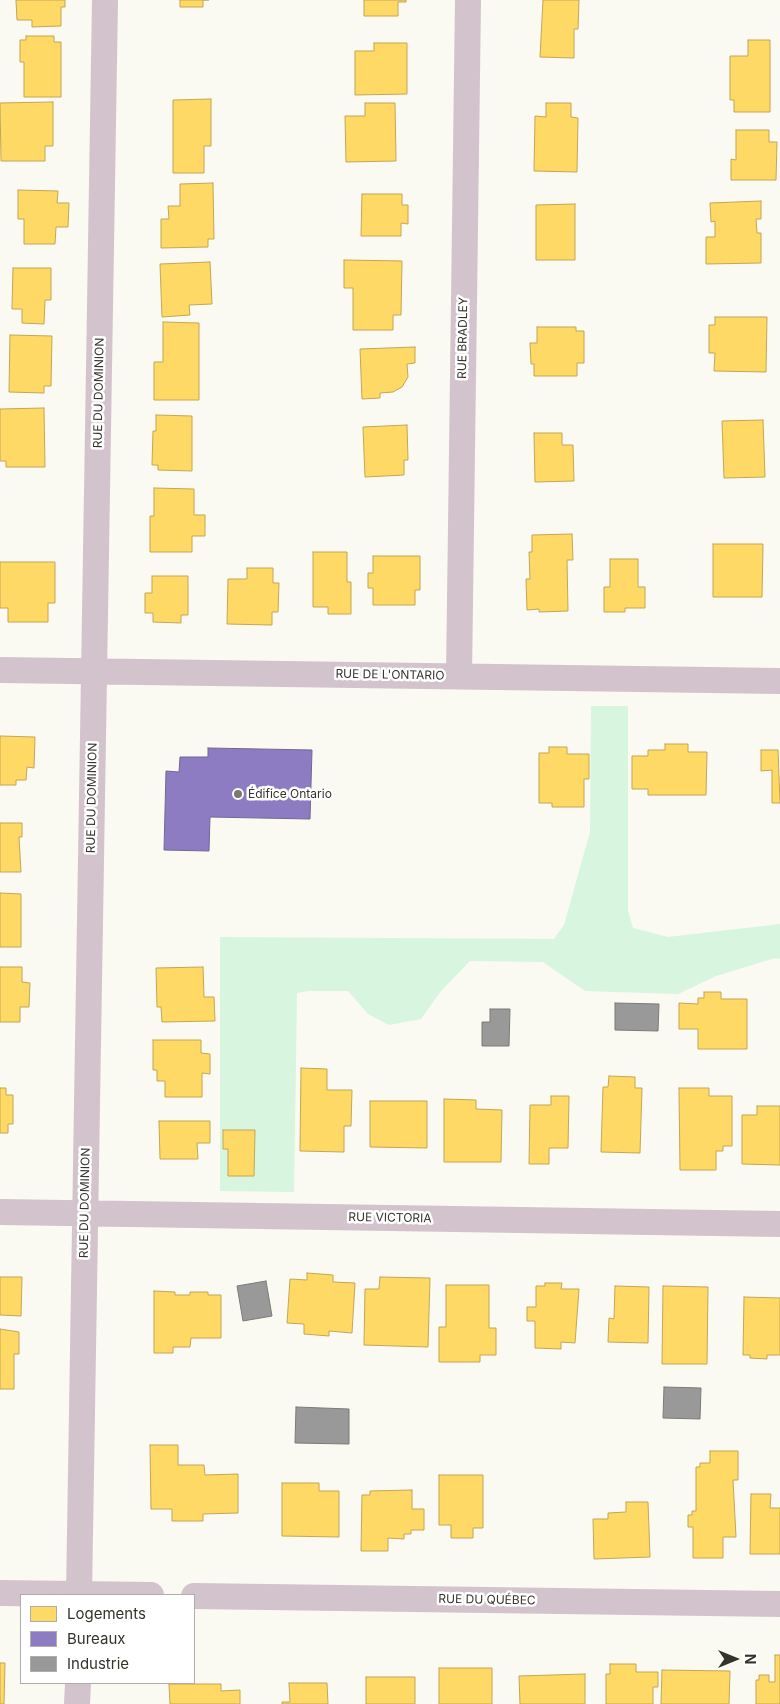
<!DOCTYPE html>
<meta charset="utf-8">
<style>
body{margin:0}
#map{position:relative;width:780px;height:1704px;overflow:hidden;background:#faf9f2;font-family:Inter,sans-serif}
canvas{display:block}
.legend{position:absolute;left:20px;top:1594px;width:175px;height:90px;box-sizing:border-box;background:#fff;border:1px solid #aeadab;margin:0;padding:6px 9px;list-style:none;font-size:15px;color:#34332c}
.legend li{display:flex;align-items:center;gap:10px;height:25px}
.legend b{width:25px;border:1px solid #aeadab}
.north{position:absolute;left:710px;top:1634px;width:50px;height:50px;-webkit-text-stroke:4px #fff;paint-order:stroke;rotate:90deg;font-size:14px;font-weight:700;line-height:20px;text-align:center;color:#34332c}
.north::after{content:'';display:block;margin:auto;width:18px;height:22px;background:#34332c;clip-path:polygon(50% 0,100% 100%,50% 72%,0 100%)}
</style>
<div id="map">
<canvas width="780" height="1704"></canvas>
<ul class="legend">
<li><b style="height:14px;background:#ffd966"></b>Logements</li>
<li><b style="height:14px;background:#8e7cc3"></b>Bureaux</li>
<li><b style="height:14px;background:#999"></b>Industrie</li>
</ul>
<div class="north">N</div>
</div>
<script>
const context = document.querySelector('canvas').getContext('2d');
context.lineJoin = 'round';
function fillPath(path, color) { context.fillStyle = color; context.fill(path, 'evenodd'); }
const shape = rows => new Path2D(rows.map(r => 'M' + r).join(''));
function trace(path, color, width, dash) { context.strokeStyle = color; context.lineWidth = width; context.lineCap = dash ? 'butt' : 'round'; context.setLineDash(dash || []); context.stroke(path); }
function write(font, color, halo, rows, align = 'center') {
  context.font = font + ' Inter,sans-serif'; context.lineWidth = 5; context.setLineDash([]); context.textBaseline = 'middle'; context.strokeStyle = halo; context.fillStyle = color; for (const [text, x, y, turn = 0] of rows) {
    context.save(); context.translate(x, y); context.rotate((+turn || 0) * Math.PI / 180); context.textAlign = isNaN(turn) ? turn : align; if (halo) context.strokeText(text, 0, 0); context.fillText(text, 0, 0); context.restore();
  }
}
fillPath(shape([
 [591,706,628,706,628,911,633,928,668,937,780,924,780,959,775,958,716,976,678,994,585,991,543,962,470,961,441,991,421,1019,389,1025,368,1014,348,991,308,991,297,993,294,1192,220,1191,220,937,554,939,564,925,590,832]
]), '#d7f5df');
const homes = shape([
 [16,0,65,0,65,7,61,7,61,26,32,27,32,20,17,20,16,0],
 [180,0,209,0,203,0,203,7,180,7,180,0],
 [364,0,406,0,406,2,398,2,398,16,364,16,364,0],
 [543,0,579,0,578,29,574,29,574,58,540,57,543,0],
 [26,36,54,36,54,42,61,42,61,97,24,97,24,62,20,62,20,40,26,40,26,36],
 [748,40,770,40,770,112,734,112,734,100,730,100,730,56,748,56,748,40],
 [374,43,407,43,407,94,355,95,355,51,374,51,374,43],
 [211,99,211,146,204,146,204,173,173,173,173,100,211,99],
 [53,102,53,146,45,146,45,161,1,161,0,103,53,102],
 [365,103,395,103,396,161,346,162,345,116,365,116,365,103],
 [546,103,571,103,571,117,578,118,577,172,534,171,535,116,546,117,546,103],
 [736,130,769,130,769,142,777,142,776,180,731,180,731,159,736,160,736,130],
 [213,183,214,239,208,239,208,247,161,248,161,219,169,219,168,206,180,206,180,184,213,183],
 [18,190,58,191,57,203,69,203,68,227,56,227,55,244,24,244,24,219,18,219,18,190],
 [362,194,402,194,402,205,408,205,408,224,401,223,401,236,361,236,362,194],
 [761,201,761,219,756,219,757,233,761,233,761,263,706,264,706,237,715,237,715,221,711,222,710,203,761,201],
 [575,204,575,260,536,260,536,205,575,204],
 [344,260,402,261,401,315,393,315,393,330,353,330,353,288,344,288,344,260],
 [210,262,212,304,189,305,190,315,162,317,160,264,210,262],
 [13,268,51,268,51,300,45,300,44,324,22,323,22,309,12,309,13,268],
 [715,317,767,317,766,372,714,371,715,353,709,353,709,325,715,325,715,317],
 [163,322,199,323,199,400,154,400,154,362,163,362,163,322],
 [537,327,576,327,576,331,584,331,584,363,577,363,577,376,534,376,534,364,531,364,530,343,537,343,537,327],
 [10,335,52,336,51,386,44,386,44,393,9,392,10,335],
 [415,347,415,363,407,364,408,377,402,387,393,392,380,393,380,398,362,399,360,349,415,347],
 [44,408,45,467,6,467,6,461,0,461,0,409,44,408],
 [156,415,192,416,192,471,158,470,158,465,152,465,153,431,156,431,156,415],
 [763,420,765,477,724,478,722,421,763,420],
 [407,425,408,460,404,460,404,475,365,477,363,427,407,425],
 [534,433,562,433,562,445,573,445,574,481,535,482,534,433],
 [154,488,194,489,194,515,205,515,205,536,192,536,192,552,150,552,150,516,154,516,154,488],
 [572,534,573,560,567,560,568,611,539,612,539,609,527,610,526,579,530,579,529,552,532,552,532,535,572,534],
 [713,544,763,544,762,597,713,597,713,544],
 [313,552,347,552,347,582,351,582,351,614,328,614,328,607,313,607,313,552],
 [373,556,420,556,420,590,415,590,415,605,373,605,373,588,368,588,368,573,373,573,373,556],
 [610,559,638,559,638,587,645,587,645,608,625,608,625,612,604,612,604,587,610,587,610,559],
 [0,562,55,562,55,603,48,603,48,622,8,622,8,608,0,608,0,562],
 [247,568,273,568,273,583,279,583,278,612,272,612,272,625,227,624,228,579,247,579,247,568],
 [152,576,188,576,188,615,181,615,181,623,153,622,153,613,145,613,145,593,152,593,152,576],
 [0,736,35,737,34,768,27,767,26,780,16,780,16,785,0,785,0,736],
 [665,744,688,744,688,752,707,752,706,795,648,795,648,789,632,789,632,756,648,756,648,750,665,750,665,744],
 [549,747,567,747,567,754,589,754,589,779,584,779,584,807,552,807,552,803,539,803,539,753,549,753,549,747],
 [761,750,778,750,780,803,772,803,772,770,761,771,761,750],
 [0,823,22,823,22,837,19,837,21,872,0,872,0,823],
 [0,893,21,894,21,947,0,947,0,893],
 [0,967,22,967,22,982,30,983,29,1007,20,1007,20,1022,0,1022,0,967],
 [203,967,204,997,214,997,215,1021,162,1022,161,1007,157,1007,156,968,203,967],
 [704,992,721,992,721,999,747,999,747,1049,698,1049,698,1029,679,1029,679,1003,698,1004,698,998,704,998,704,992],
 [153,1040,201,1040,201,1053,210,1054,210,1074,202,1073,202,1097,165,1097,165,1081,157,1081,157,1070,153,1070,153,1040],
 [301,1068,327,1069,327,1090,352,1090,351,1126,344,1126,344,1152,300,1151,301,1068],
 [609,1076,635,1077,635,1088,642,1088,640,1153,601,1152,603,1087,608,1087,609,1076],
 [0,1088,6,1088,6,1095,13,1095,13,1124,8,1124,8,1133,0,1133,0,1088],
 [679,1088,709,1088,709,1096,732,1096,732,1146,723,1146,723,1151,716,1151,716,1170,680,1170,679,1088],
 [551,1096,569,1096,568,1148,549,1148,549,1164,529,1164,530,1105,551,1105,551,1096],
 [444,1099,476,1100,476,1109,502,1110,501,1162,444,1162,444,1099],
 [370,1101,427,1101,427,1148,370,1147,370,1101],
 [757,1106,780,1106,780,1165,742,1164,742,1115,757,1115,757,1106],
 [159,1121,210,1121,210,1143,197,1143,198,1159,160,1159,159,1121],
 [223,1130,255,1130,254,1176,228,1176,228,1149,223,1149,223,1130],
 [307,1273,333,1275,333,1282,355,1283,352,1333,329,1331,329,1336,304,1334,304,1324,287,1323,290,1279,307,1280,307,1273],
 [0,1277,22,1277,21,1316,0,1315,0,1277],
 [380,1277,430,1278,428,1347,364,1345,365,1289,379,1289,380,1277],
 [545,1283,562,1283,561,1289,579,1289,575,1343,561,1342,561,1349,535,1348,535,1321,527,1321,527,1307,536,1307,536,1286,545,1286,545,1283],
 [446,1285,489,1285,489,1328,496,1328,496,1355,480,1355,480,1362,439,1362,439,1327,446,1327,446,1285],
 [615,1286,649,1287,648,1343,608,1342,609,1318,614,1319,615,1286],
 [663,1286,708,1287,707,1364,662,1364,663,1286],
 [154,1291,175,1292,175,1295,190,1295,190,1292,208,1292,208,1295,221,1295,221,1338,191,1338,190,1347,173,1347,173,1353,154,1353,154,1291],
 [744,1297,780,1298,780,1355,767,1355,767,1359,750,1358,750,1355,743,1355,744,1297],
 [0,1329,19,1332,19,1354,14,1354,14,1389,0,1389,0,1329],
 [150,1445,178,1445,178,1465,204,1465,205,1475,238,1474,238,1513,203,1514,203,1521,172,1521,172,1509,151,1509,150,1445],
 [710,1451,738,1451,738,1480,733,1480,736,1537,723,1537,723,1558,693,1558,693,1527,688,1527,688,1515,692,1515,692,1511,696,1511,696,1467,700,1467,700,1463,710,1463,710,1451],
 [439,1475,483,1475,483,1528,473,1528,473,1538,451,1538,451,1525,439,1525,439,1475],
 [282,1483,319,1483,319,1491,339,1491,339,1537,282,1536,282,1483],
 [412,1490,412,1509,424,1509,424,1530,411,1530,411,1534,404,1534,404,1539,388,1538,388,1551,361,1551,362,1495,370,1495,370,1491,412,1490],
 [751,1494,771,1494,770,1508,780,1508,780,1554,750,1554,751,1494],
 [626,1502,648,1502,650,1557,594,1559,593,1519,608,1519,608,1513,626,1512,626,1502],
 [775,1655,780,1655,780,1704,756,1704,756,1680,759,1680,759,1675,769,1675,769,1682,775,1682,775,1655],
 [0,1663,5,1663,4,1704,0,1704,0,1663],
 [610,1664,636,1664,636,1672,658,1672,658,1687,653,1687,653,1704,606,1704,606,1674,610,1674,610,1664],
 [439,1668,492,1668,492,1704,439,1704,439,1668],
 [662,1670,730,1671,729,1704,661,1704,662,1670],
 [585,1674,585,1704,520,1704,519,1676,585,1674],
 [366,1677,415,1677,415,1704,366,1704,366,1677],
 [289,1683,327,1683,328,1704,282,1704,282,1702,290,1702,289,1683],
 [169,1684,221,1684,221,1691,240,1690,240,1704,170,1704,169,1684]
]);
fillPath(homes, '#ffd966');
trace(homes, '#c2a755', 1);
const offices = shape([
 [208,748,312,750,310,819,210,817,209,851,164,850,166,771,179,772,180,757,208,757,208,748]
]);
fillPath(offices, '#8e7cc3');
trace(offices, '#736696', 1);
const industry = shape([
 [615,1003,659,1004,658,1031,615,1030,615,1003],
 [490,1009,510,1009,509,1046,482,1046,482,1022,490,1022,490,1009],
 [266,1281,272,1316,243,1321,237,1286,266,1281],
 [664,1387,701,1388,700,1419,663,1418,664,1387],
 [296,1407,349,1409,349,1444,295,1443,296,1407]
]);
fillPath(industry, '#999');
trace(industry, '#7b7a78', 1);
trace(shape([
 [0,670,780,681],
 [459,676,468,0],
 [0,1212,780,1224],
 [0,1593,151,1595],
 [79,1595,105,0],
 [194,1596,780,1604],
 [77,1704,78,1683]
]), '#d3c3cd', 26);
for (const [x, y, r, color] of [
 [238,794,5,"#797871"]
]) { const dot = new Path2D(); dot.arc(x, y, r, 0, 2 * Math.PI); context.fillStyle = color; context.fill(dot); trace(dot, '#fff', 2); }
write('12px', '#34332c', '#fff', [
 ["RUE BRADLEY",463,338,-89],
 ["RUE DU DOMINION",99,393,-89],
 ["RUE DE L'ONTARIO",390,675,1],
 ["RUE DU DOMINION",92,798,-89],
 ["RUE DU DOMINION",85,1203,-89],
 ["RUE VICTORIA",390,1218,1],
 ["RUE DU QUÉBEC",487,1600,1]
]);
write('12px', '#34332c', '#fff', [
 ["Édifice Ontario",248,794]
], 'left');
</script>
